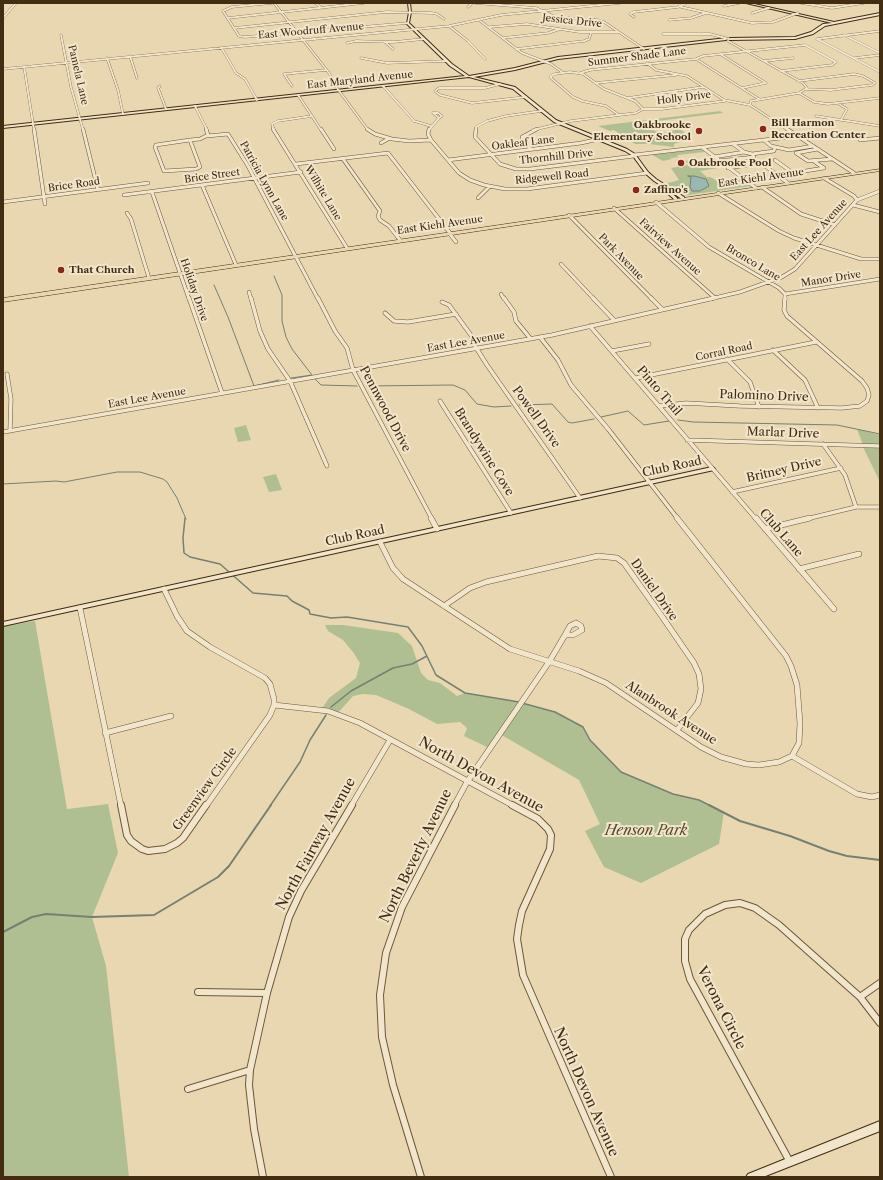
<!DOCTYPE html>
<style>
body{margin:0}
#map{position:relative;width:883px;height:1180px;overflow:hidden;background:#e9d7b1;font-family:"Libre Caslon Text",serif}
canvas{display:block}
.frame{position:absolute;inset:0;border:4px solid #422c12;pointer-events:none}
</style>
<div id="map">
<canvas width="883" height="1180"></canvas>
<div class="frame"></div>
</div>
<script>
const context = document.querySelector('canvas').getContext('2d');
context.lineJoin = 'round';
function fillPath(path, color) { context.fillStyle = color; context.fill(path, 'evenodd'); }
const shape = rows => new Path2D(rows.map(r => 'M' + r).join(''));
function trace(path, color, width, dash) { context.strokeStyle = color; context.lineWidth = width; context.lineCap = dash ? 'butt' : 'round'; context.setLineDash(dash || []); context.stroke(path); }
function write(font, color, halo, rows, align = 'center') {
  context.font = font + ' "Libre Caslon Text",serif'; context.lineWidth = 4; context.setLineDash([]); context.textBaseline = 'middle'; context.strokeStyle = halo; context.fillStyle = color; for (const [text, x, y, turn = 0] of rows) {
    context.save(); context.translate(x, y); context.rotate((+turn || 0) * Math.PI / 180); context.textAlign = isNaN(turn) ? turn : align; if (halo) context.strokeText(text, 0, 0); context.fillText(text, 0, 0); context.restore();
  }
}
fillPath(shape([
 [720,111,723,113,641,123,649,129,663,133,680,129,691,138,674,144,674,147,649,144,635,144,614,130,610,131,598,126],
 [701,149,705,152,677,155,678,157,670,158,672,159,663,161,649,153,676,152],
 [714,158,716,160,709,161,718,168,700,171,707,177,710,177,716,180,741,179,751,186,682,196,664,184,679,180,671,168,689,165,685,161],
 [246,425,251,440,238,442,234,428],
 [857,429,880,435,880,446,863,445],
 [863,447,880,447,880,482],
 [276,474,282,490,269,492,263,477],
 [35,621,67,809,108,804,118,853,92,917,106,966,129,1177,3,1177,3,626],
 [325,625,343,625,398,633,412,646,421,673,428,680,440,683,457,696,465,693,511,700,555,712,583,727,590,740,621,772,673,794,699,800,724,812,719,844,641,883,604,867,585,831,600,824,579,780,500,734,489,748,464,736,467,728,460,722,437,724,409,709,376,695,363,694,353,696,337,714,321,710,329,698,356,678,360,663,353,652,343,640,328,631]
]), '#b0bf91');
const water = shape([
 [688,176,694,176,706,179,709,186,700,191,692,191,690,187,691,177,688,176]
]);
fillPath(water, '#99b8b3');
trace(water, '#768073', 1);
trace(shape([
 [274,276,282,295,282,321,286,337,292,349,312,375,291,378],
 [214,285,228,317,254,386,279,380],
 [315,379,321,385,357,386],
 [367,386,453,385,465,390,477,404,494,407,511,406],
 [519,405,552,404,568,422,572,423,594,419],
 [601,417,628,411,644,425,669,421],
 [678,420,693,422,837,425,880,434],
 [3,484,56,481,64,482,117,472,140,472,163,479,167,482,177,498,186,519]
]), '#768073', 1);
trace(shape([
 [185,518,183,538,184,553,190,557,220,564,253,593,287,596,292,601,309,610,310,614,331,618,347,617,408,627,422,646,436,675,465,693,519,702],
 [522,703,555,712,583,727,590,740,621,772,673,794,699,800,711,806],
 [331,707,351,691,393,668,412,664,427,656],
 [270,806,300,762,310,740,326,715]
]), '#768073', 1.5);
trace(shape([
 [709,805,740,821,790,836,829,851,847,856,880,860],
 [3,932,32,917,46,914,92,917,154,915,218,877,229,866,271,805]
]), '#768073', 2);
const streetFar4 = shape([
 [272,3,232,7,223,11,239,36,245,37,408,23],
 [274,3,329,73,337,88,368,130],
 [315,3,322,8],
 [475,3,536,8,555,17,597,20,604,22,644,49],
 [801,3,832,8,864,3],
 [724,6,739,3],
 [468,7,472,3],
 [681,7,752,23,773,22,798,13],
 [752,13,769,8],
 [634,17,630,14,634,12,678,7,686,3],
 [3,18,16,3],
 [228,18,364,3],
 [479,20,522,53,551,64,562,72],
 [669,20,691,18,706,13],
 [449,26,468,41,485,59],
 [490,27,527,24,579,32,619,32],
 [234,28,386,12,432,13,437,14,444,19],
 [663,34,710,34,729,39],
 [61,35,71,87,83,130],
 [844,35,880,53],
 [503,38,548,33,560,29],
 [817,39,880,72],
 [817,39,880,31],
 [728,41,803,83,807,88,799,93,751,101,750,105],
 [385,42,393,49],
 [347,43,356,41,394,42,424,39],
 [221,47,236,73,245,79,257,100],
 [516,49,584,41,589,39,591,33],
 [720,54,766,83,742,88],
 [130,56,137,78],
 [107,58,118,90,123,114],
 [361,58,387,63,447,61],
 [855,58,880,55],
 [764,61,793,58],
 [647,63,656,70,687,76,724,100,750,105,788,130],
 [24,66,34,130],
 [3,69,449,26,501,15,620,3],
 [580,73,590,70,696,59],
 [799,81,854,74,863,76,875,83,872,85,831,90,806,89],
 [595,83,676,75],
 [500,84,485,88,439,88,435,91,440,95,472,103,526,97],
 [160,86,158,88,166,109],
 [292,86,284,74,326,70],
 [383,86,414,121,431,126],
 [799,93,814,102,828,104,880,98],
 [298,95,321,130],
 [628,98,703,87],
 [759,99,696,59,703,56,805,45,836,62,832,65,781,71],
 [839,104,847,109,841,120],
 [195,106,207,130],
 [643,109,662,109,725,101],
 [433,113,438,113,442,116,439,118,433,113],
 [816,116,880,126],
 [274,130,272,124,278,121,312,116],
 [429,130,439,118],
 [476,130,476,127,487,121,506,116,541,111],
 [533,130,571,121,636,113,643,109,635,101,604,89,583,74,570,72,555,74,551,76,551,78,573,97,582,101,606,106,619,115]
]);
const streetFar3 = shape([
 [34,129,45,204],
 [83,129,98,190],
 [273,129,347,248],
 [321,129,334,149],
 [367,129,375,134,392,139,409,141,431,140],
 [429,129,428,134,431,140,459,173,470,180,484,185,505,189,527,189,647,173],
 [476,129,475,137,500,164,516,169,530,169,634,156],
 [787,129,854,173],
 [207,136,228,134,248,166,318,299],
 [190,140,200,167,196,169,164,171,155,147,156,145,190,140],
 [190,140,200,139,208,135,206,129],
 [764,140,771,146,789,150,813,146],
 [860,140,880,138],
 [381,143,388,139],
 [733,144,744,152,752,154],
 [703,148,756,188],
 [531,149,523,141,522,137,537,129],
 [818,149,796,153,808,161,832,159],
 [634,155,798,136],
 [714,157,744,152],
 [343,159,380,211,378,216,380,220,389,226,400,240],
 [448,160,581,143,599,139],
 [775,160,793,173,824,168,815,162],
 [719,161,754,157,752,154,774,151,775,147],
 [296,164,388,153,450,233],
 [728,168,761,163,788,183],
 [202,185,236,265],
 [762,187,801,214,835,225],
 [152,192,189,299],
 [718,193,779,231,794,238,861,259,880,259],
 [124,195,301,172],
 [478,198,490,186],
 [857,200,880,191],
 [3,202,148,183],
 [656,202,709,247,779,288,785,294,785,299],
 [853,205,880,212],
 [614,208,715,298],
 [127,213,131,219,149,278],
 [569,215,652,299],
 [449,233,456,242],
 [561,264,594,299],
 [249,292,251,299],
 [501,294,504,299],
 [785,294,880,279],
 [710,299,740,292,782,277,795,269,857,200,854,196,824,178]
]);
const streetFar2 = shape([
 [189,298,222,393],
 [251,298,260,331,268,349,290,381,327,466],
 [318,298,335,331,347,348,353,370,432,519],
 [504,298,514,312,516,321,530,338],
 [593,298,614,320],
 [651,298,662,309],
 [442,302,449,305,473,338,475,346,487,365,580,498],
 [385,313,394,321,408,322,456,314],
 [590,326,756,519],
 [540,337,558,360,571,385,609,430,678,519],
 [773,350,805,380,818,408],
 [612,351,649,344],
 [727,359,750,382,759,407],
 [7,374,11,399,10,431],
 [636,378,816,342],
 [440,401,511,513],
 [660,406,686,403,740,406,842,408,860,406,867,401,869,395,867,388,862,381,787,316,784,310,785,298],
 [3,432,552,335,714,298],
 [687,440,879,446],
 [823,444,845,475,856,507],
 [732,492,841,468],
 [806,519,856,507,880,507]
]);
const streetFar1 = shape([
 [431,518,437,529],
 [756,518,834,609],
 [765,529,810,518],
 [380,542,393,568,403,579,510,649,579,671,606,683,701,747,721,757,746,764,759,765,779,762,792,756,799,743,800,723,797,685,791,666,786,656,677,518],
 [799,569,859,554],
 [164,589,177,616,187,631,210,647,265,678,270,684,274,699,274,705,270,715,206,806],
 [444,606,470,588,486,582,598,556,617,558,624,563,661,615,694,663,699,674,701,689,698,703,677,730],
 [80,608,121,806],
 [576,623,581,626,582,630,573,635,565,635,570,626,576,623],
 [274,705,328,711,360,723,514,806],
 [105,733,171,716],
 [792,756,857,794,872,797,880,795],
 [351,806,390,740],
 [454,806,467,782,549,662,565,635]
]);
const street = shape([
 [121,805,127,835,131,841,142,849,148,851,165,849,177,843,183,838,206,805],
 [512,805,538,819,548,829,551,835,550,849,522,911,519,925,517,939,523,975,611,1177],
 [198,992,267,993],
 [860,997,880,983],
 [188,1089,250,1070],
 [790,1162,690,979,685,961,685,939,689,930,705,914,725,905,740,903,755,908,779,925,860,997,880,1023],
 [263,1177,254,1129,249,1085,250,1070,267,993,289,917,301,891,352,805],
 [421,1177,393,1085,382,1037,380,995,386,953,402,907,455,805]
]);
const secondary = shape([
 [408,3,410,3,411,12,409,23,452,64,469,76,515,68,558,57,727,38,726,40,558,59,515,70,474,77,515,87,556,120,627,149,635,154,648,172,656,179,684,197,684,199,682,199,654,181,646,174,633,156,625,151,554,122,513,89,469,77,3,128,3,126,465,76,450,66,407,24,409,12,408,3],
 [746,3,750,3,834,22,880,13,880,15,825,26,813,34,795,39,729,40,730,38,795,37,811,32,823,24,832,23,746,3],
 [666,190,668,190,677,198,677,200,675,200,666,192,666,190],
 [712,467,714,468,715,469,714,470,3,626,3,622,712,467],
 [880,1121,880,1131,763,1177,746,1177,748,1174,880,1121]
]);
const primary = shape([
 [880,169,880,171,3,302,3,298,880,169]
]);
trace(streetFar4, '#6c573a', 2.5);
trace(streetFar3, '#6c573a', 4);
trace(streetFar2, '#6c573a', 4.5);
trace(streetFar1, '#6c573a', 6);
trace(street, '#6c573a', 8);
trace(secondary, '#422c12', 2);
trace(primary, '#422c12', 1);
trace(streetFar4, '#f1e5cc', 2);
trace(streetFar3, '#f1e5cc', 3);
trace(streetFar2, '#f1e5cc', 3.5);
trace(streetFar1, '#f1e5cc', 5);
trace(street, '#f1e5cc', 6);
fillPath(secondary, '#f1e5cc');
fillPath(primary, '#e9d7b1');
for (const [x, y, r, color] of [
 [763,129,4,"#8f2418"],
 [699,131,4,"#8f2418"],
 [681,163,4,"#8f2418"],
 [636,190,4,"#8f2418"],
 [61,270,4,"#8f2418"]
]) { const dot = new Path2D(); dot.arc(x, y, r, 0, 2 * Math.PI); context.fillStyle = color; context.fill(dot); trace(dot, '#f1e5cc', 1.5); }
write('10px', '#422c12', '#f1e5cc', [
 ["Jessica Drive",572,21,6],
 ["East Woodruff Avenue",311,31,-5],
 ["Summer Shade Lane",637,57,-7],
 ["Pamela Lane",78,75,77],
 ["East Maryland Avenue",360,80,-6],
 ["Holly Drive",684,98,-7],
 ["Oakleaf Lane",523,143,-7],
 ["Thornhill Drive",556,157,-6],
 ["Brice Street",212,176,-8],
 ["Ridgewell Road",552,177,-6],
 ["East Kiehl Avenue",761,178,-8],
 ["Patricia Lynn Lane",264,181,61],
 ["Brice Road",74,185,-8],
 ["Wilhite Lane",323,193,59],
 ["East Kiehl Avenue",440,225,-8],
 ["East Lee Avenue",819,230,-48],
 ["Fairview Avenue",670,247,42],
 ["Park Avenue",621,257,46],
 ["Bronco Lane",753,263,31],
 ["Manor Drive",831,279,-9],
 ["Holiday Drive",194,290,71],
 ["East Lee Avenue",466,342,-10],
 ["Corral Road",724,352,-12],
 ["East Lee Avenue",147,398,-10]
]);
write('bold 10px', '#422c12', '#f1e5cc', [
 ["Bill Harmon",771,123],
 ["Recreation Center",771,135],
 ["Oakbrooke",691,125,"right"],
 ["Elementary School",691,137,"right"],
 ["Oakbrooke Pool",689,163],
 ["Zaffino's",644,190],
 ["That Church",69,270]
], 'left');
write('12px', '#422c12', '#f1e5cc', [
 ["Pinto Trail",659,391,49],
 ["Palomino Drive",764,396,2],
 ["Pennwood Drive",385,409,62],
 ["Powell Drive",536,417,54],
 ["Marlar Drive",783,433,2],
 ["Brandywine Cove",484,452,58],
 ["Club Road",672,467,-12],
 ["Britney Drive",784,470,-13],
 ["Club Lane",781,533,49],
 ["Club Road",355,536,-12],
 ["Daniel Drive",654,590,55],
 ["Alanbrook Avenue",671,713,33],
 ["Greenview Circle",205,789,-54]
]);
write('14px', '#422c12', '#f1e5cc', [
 ["North Devon Avenue",481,775,29],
 ["North Fairway Avenue",316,844,-61],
 ["North Beverly Avenue",416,856,-64],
 ["Verona Circle",721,1008,63],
 ["North Devon Avenue",586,1092,66]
]);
write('italic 14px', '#58492b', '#f1e5cc', [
 ["Henson Park",646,831]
]);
</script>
